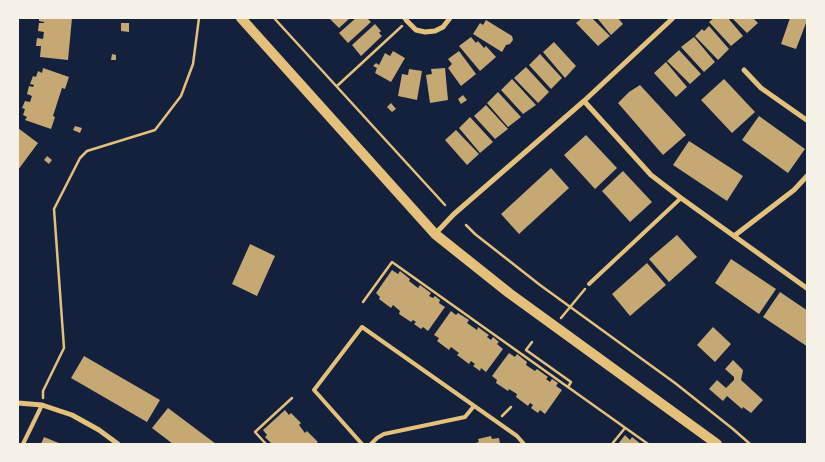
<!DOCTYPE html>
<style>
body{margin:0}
#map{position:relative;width:825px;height:462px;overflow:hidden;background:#14213d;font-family:"Exo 2",sans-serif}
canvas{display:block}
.frame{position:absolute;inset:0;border:19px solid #f6f1e7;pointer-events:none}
</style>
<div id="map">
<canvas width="825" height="462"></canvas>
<div class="frame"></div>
</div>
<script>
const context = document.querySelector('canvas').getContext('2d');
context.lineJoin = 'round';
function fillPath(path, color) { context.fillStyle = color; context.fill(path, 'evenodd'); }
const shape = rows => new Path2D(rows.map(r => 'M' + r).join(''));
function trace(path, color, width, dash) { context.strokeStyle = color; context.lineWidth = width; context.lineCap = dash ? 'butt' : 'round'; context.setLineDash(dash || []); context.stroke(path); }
fillPath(shape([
 [39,18,72,18,68,60,40,57,41,46,36,46,37,38,43,39,44,32,38,31,39,23,44,23,44,22,39,21],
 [329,18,350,18,339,28],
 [356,18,367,18,371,22,348,43,339,33],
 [582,18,592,18,610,36,598,46,576,23],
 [597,18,618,18,623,24,611,35],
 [714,18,728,18,743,36,731,46,709,22],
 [732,18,753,18,758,23,747,33],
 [790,18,808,18,796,49,781,44],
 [486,20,512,36,513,40,510,44,506,45,502,52,473,34,480,23,483,25],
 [121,23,129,23,129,32,121,31],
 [375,24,381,31,379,33,382,36,361,56,352,45],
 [709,26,729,49,718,60,695,36,702,29,704,31],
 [471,37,476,43,478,41,484,48,486,46,496,57,480,71,459,46],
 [694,37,715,62,704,72,681,47],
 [554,42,576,66,565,78,543,52],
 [679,50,701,74,690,84,667,61],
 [393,51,405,58,391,82,375,73,377,68,373,66,376,63,379,65,385,53,390,56],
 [459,51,476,74,461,86,448,68,452,64,448,59],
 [112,54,116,55,116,60,111,60],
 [540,54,562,78,551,89,529,65],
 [666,62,687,87,676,97,654,73],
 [526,67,549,92,538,103,514,78],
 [43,68,69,77,65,89,62,88,53,116,55,117,51,129,25,120,27,117,23,115,25,109,22,108,25,101,30,102,32,96,27,94,29,86,33,87,34,85,30,84,33,76,36,77,38,71,42,73],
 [445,68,448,100,430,103,426,75,432,74,431,69],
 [409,69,422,71,417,100,398,96,402,74,408,75],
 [512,79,536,105,523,114,501,90],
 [724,79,755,112,732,133,701,100],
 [640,85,686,135,663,155,618,103,629,92],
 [498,92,521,117,508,127,487,103],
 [463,95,467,100,461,104,458,99],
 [391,103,396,109,392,112,387,107],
 [486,105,508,129,495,139,474,116],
 [759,116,805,149,788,173,742,140],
 [470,117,493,142,480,153,459,128],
 [75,126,82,128,80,133,73,130],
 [18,128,38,143,18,170],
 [456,130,479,154,467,165,445,140],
 [586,135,617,168,595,189,564,155],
 [689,141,743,176,727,201,673,165],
 [47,156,52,160,49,164,44,160],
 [551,168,569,188,519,234,501,214],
 [623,171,652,202,630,222,602,191],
 [677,235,697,257,669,282,649,259],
 [250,244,275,256,257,296,232,284],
 [731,259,776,289,759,314,715,283],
 [647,263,666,285,630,316,612,294],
 [392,270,398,274,400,271,410,279,409,281,418,288,420,285,431,293,429,296,433,298,435,296,440,300,439,303,445,307,428,331,423,327,421,329,414,324,416,322,413,320,411,322,399,314,400,311,393,305,391,308,379,299,380,297,376,293],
 [780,292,808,311,808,347,763,317],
 [451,311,456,315,458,313,469,320,467,323,477,330,478,327,489,335,487,337,491,340,493,337,499,342,497,344,503,349,486,372,481,368,480,371,473,366,475,364,471,361,469,364,457,355,459,353,451,347,449,350,437,341,439,338,434,335],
 [713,327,731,344,715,362,697,345],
 [509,353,515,357,517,354,527,362,526,365,535,371,537,369,548,377,546,379,550,382,552,379,558,383,556,386,562,390,545,414,540,410,538,413,531,408,533,405,530,403,528,406,516,397,517,394,509,389,508,391,496,383,497,380,492,376],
 [84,356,160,400,147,422,71,378],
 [733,360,743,370,741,380,763,400,751,413,743,407,742,409,727,396,723,401,709,389,717,380,726,388,734,380,734,377,725,369],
 [168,408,216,444,173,444,152,428],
 [285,410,289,415,291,413,301,423,299,425,305,433,307,431,318,442,315,444,272,444,265,437,267,435,263,430],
 [625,435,630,440,632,437,641,444,618,444],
 [491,436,492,439,499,438,500,444,472,444,479,442,478,439],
 [44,437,61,444,41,444]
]), '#c6a872');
trace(shape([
 [274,18,445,205],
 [337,86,402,26],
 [466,225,475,234,540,285,675,383,733,429,750,444],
 [363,302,392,262,648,444],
 [561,318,585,289],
 [532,342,526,350,571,382,568,387],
 [43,398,43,391,64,348,54,209,80,158,87,151,155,130,181,96,193,64,199,18],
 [502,416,511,407],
 [266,444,255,432,292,398],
 [612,444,625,428]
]), '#e5c07b', 2.5);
trace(shape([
 [589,284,681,198],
 [23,444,42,405],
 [362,444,314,390,362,327,517,436,524,444],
 [371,444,377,438,384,434,465,417,474,406]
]), '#e5c07b', 4);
trace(shape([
 [405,18,407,21,416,30,425,32,435,31,443,27,450,18],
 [744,70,761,88,808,121],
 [584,101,651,175,681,198,808,289],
 [435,234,454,214,584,101,673,18],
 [734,236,794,190,808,175],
 [18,403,42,405,72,415,99,430,118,444]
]), '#e5c07b', 5);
trace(shape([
 [241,18,435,234,509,293,717,444]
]), '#e5c07b', 10);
</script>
